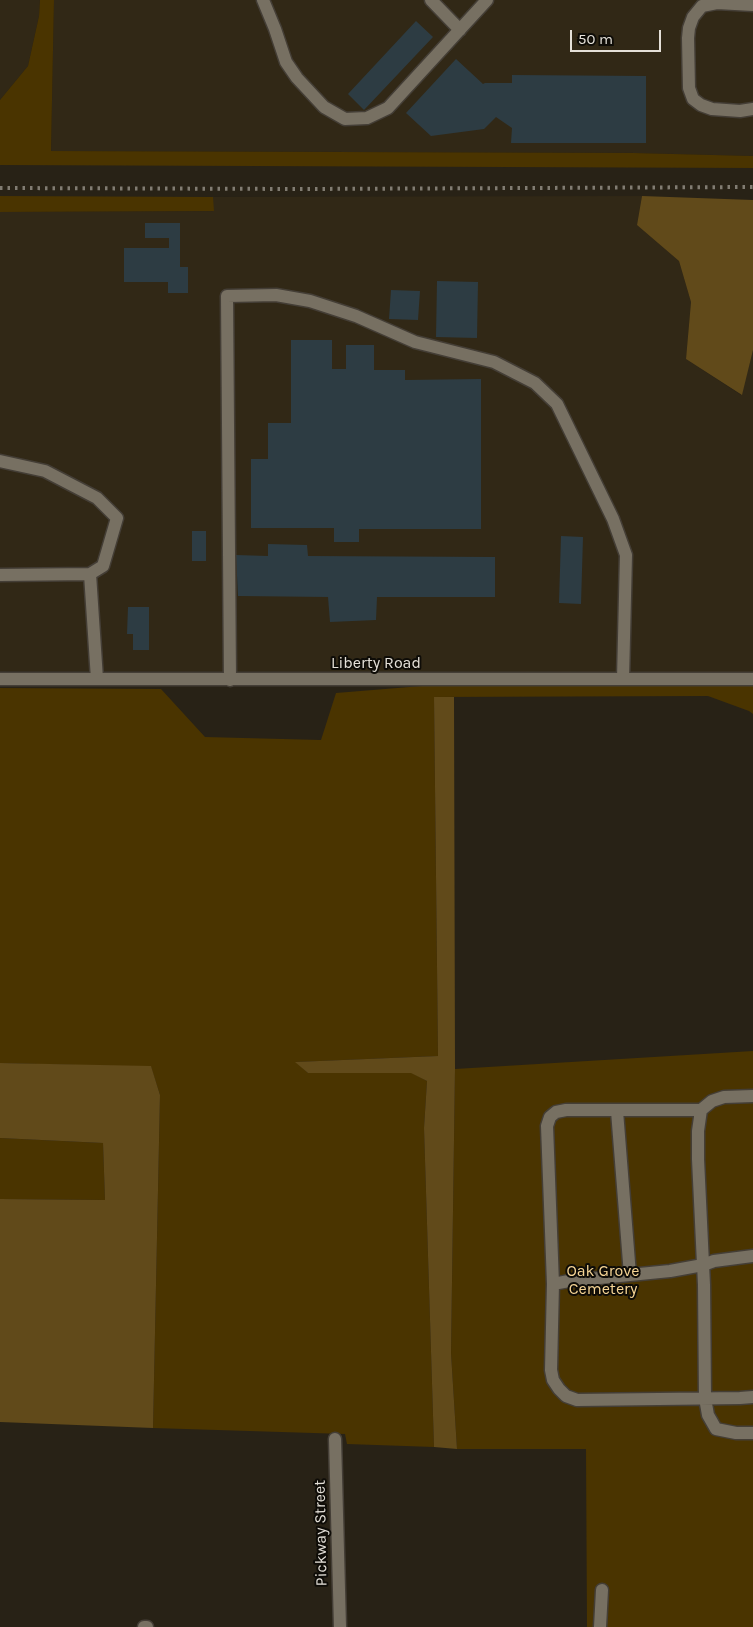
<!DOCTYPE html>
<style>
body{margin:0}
#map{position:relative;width:753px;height:1627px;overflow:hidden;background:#282216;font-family:Karla,sans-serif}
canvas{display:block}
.scale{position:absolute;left:570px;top:30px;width:91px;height:22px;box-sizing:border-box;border:2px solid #e4e0d8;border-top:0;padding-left:6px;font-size:15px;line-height:18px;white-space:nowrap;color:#e4e0d8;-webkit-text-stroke:4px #0e0c07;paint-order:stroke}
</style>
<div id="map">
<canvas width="753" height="1627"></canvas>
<div class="scale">50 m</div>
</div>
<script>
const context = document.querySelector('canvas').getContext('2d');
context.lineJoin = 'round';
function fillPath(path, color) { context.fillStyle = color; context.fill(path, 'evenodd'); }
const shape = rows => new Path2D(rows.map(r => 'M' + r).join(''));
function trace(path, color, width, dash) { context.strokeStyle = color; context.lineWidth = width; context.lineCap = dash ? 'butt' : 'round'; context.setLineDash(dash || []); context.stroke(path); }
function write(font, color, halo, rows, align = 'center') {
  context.font = font + ' Karla,sans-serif'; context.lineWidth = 4; context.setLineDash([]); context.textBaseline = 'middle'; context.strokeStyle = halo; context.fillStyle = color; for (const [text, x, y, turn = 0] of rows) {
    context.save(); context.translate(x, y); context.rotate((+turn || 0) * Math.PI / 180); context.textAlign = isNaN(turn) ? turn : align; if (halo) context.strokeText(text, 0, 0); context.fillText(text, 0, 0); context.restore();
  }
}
fillPath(shape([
 [0,0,40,0,39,16,28,66,0,100],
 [54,0,753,0,753,156,634,153,51,151],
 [642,196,637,225,679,261,691,302,686,359,741,395,753,350,753,672,0,671,0,212,213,211,213,197]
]), '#312816');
fillPath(shape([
 [40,0,54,0,51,151,634,153,753,156,753,168,0,165,0,100,28,66,39,16],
 [0,196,213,197,214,211,0,212],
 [434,685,753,685,753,714,749,711,708,696,434,697,438,1056,296,1062,308,1073,412,1073,427,1081,424,1128,434,1447,347,1444,345,1434,153,1428,160,1095,151,1067,0,1063,0,688,161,689,205,737,321,740,336,693],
 [753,1051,753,1627,587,1627,586,1449,457,1449,451,1353,455,1069],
 [0,1138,103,1143,105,1200,0,1199]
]), '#4a3400');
fillPath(shape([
 [642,196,753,200,753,350,742,395,686,359,691,302,679,261,637,225],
 [434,697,454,697,455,1069,451,1353,457,1449,434,1447,424,1128,427,1081,411,1073,308,1073,295,1062,438,1056],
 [0,1063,151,1066,160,1095,153,1428,0,1422,0,1199,105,1200,103,1143,0,1138]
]), '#614a1a');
fillPath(shape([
 [416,21,433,37,364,110,348,94],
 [456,59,483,84,485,83,512,83,512,75,646,76,646,143,511,143,512,128,496,117,484,129,431,136,406,113],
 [145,223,180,223,180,267,188,267,188,293,168,293,168,282,124,282,124,248,169,248,169,238,145,238],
 [437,281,478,282,477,338,436,337],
 [391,290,420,291,418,320,389,319],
 [291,340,332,340,332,369,346,369,346,345,374,345,374,370,405,370,405,380,481,379,481,529,359,529,359,542,334,542,334,528,251,528,251,459,268,459,268,423,291,423],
 [192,531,206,531,206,561,192,561],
 [561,536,583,537,581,604,559,603],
 [268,544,307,545,308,556,495,557,495,597,377,597,376,620,330,622,328,597,238,596,236,555,268,556],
 [128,607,149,607,149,650,133,650,133,634,127,634]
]), '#2d3c43');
const minor = shape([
 [263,0,275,29,286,62,297,78,324,107,345,119,367,118,388,108,487,0],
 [431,0,460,30],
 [753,5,717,3,702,6,693,17,689,28,688,38,689,88,693,99,701,105,712,109,740,111,753,109],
 [0,461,45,471,97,498,117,518,103,566,90,574],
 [0,575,90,574,97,679],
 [0,679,753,679],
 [230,680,227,296,276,295,310,301,356,316,415,342,494,362,535,383,557,404,613,519,626,555,623,679],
 [753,1096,724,1097,712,1101,701,1110,566,1110,556,1112,550,1117,547,1126,553,1284,551,1370,553,1380,559,1389,566,1396,577,1400,740,1398,753,1397],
 [701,1110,698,1131,698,1159,704,1285,705,1398,708,1415,716,1429,736,1433,753,1433],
 [617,1111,630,1275],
 [553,1284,569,1281,670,1271,703,1265,714,1261,753,1256],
 [335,1439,340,1627],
 [144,1627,147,1627],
 [600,1627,602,1590]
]);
trace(minor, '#443e36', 15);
trace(minor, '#777062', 12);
trace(shape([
 [0,188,302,189,753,187]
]), '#817c72', 4, [2.5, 5]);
write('16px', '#e4e0d8', '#0e0c07', [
 ["Liberty Road",376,663],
 ["Pickway Street",321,1533,-91]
]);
write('16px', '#f6d595', '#0e0c07', [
 ["Oak Grove",603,1271],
 ["Cemetery",603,1289]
]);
</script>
